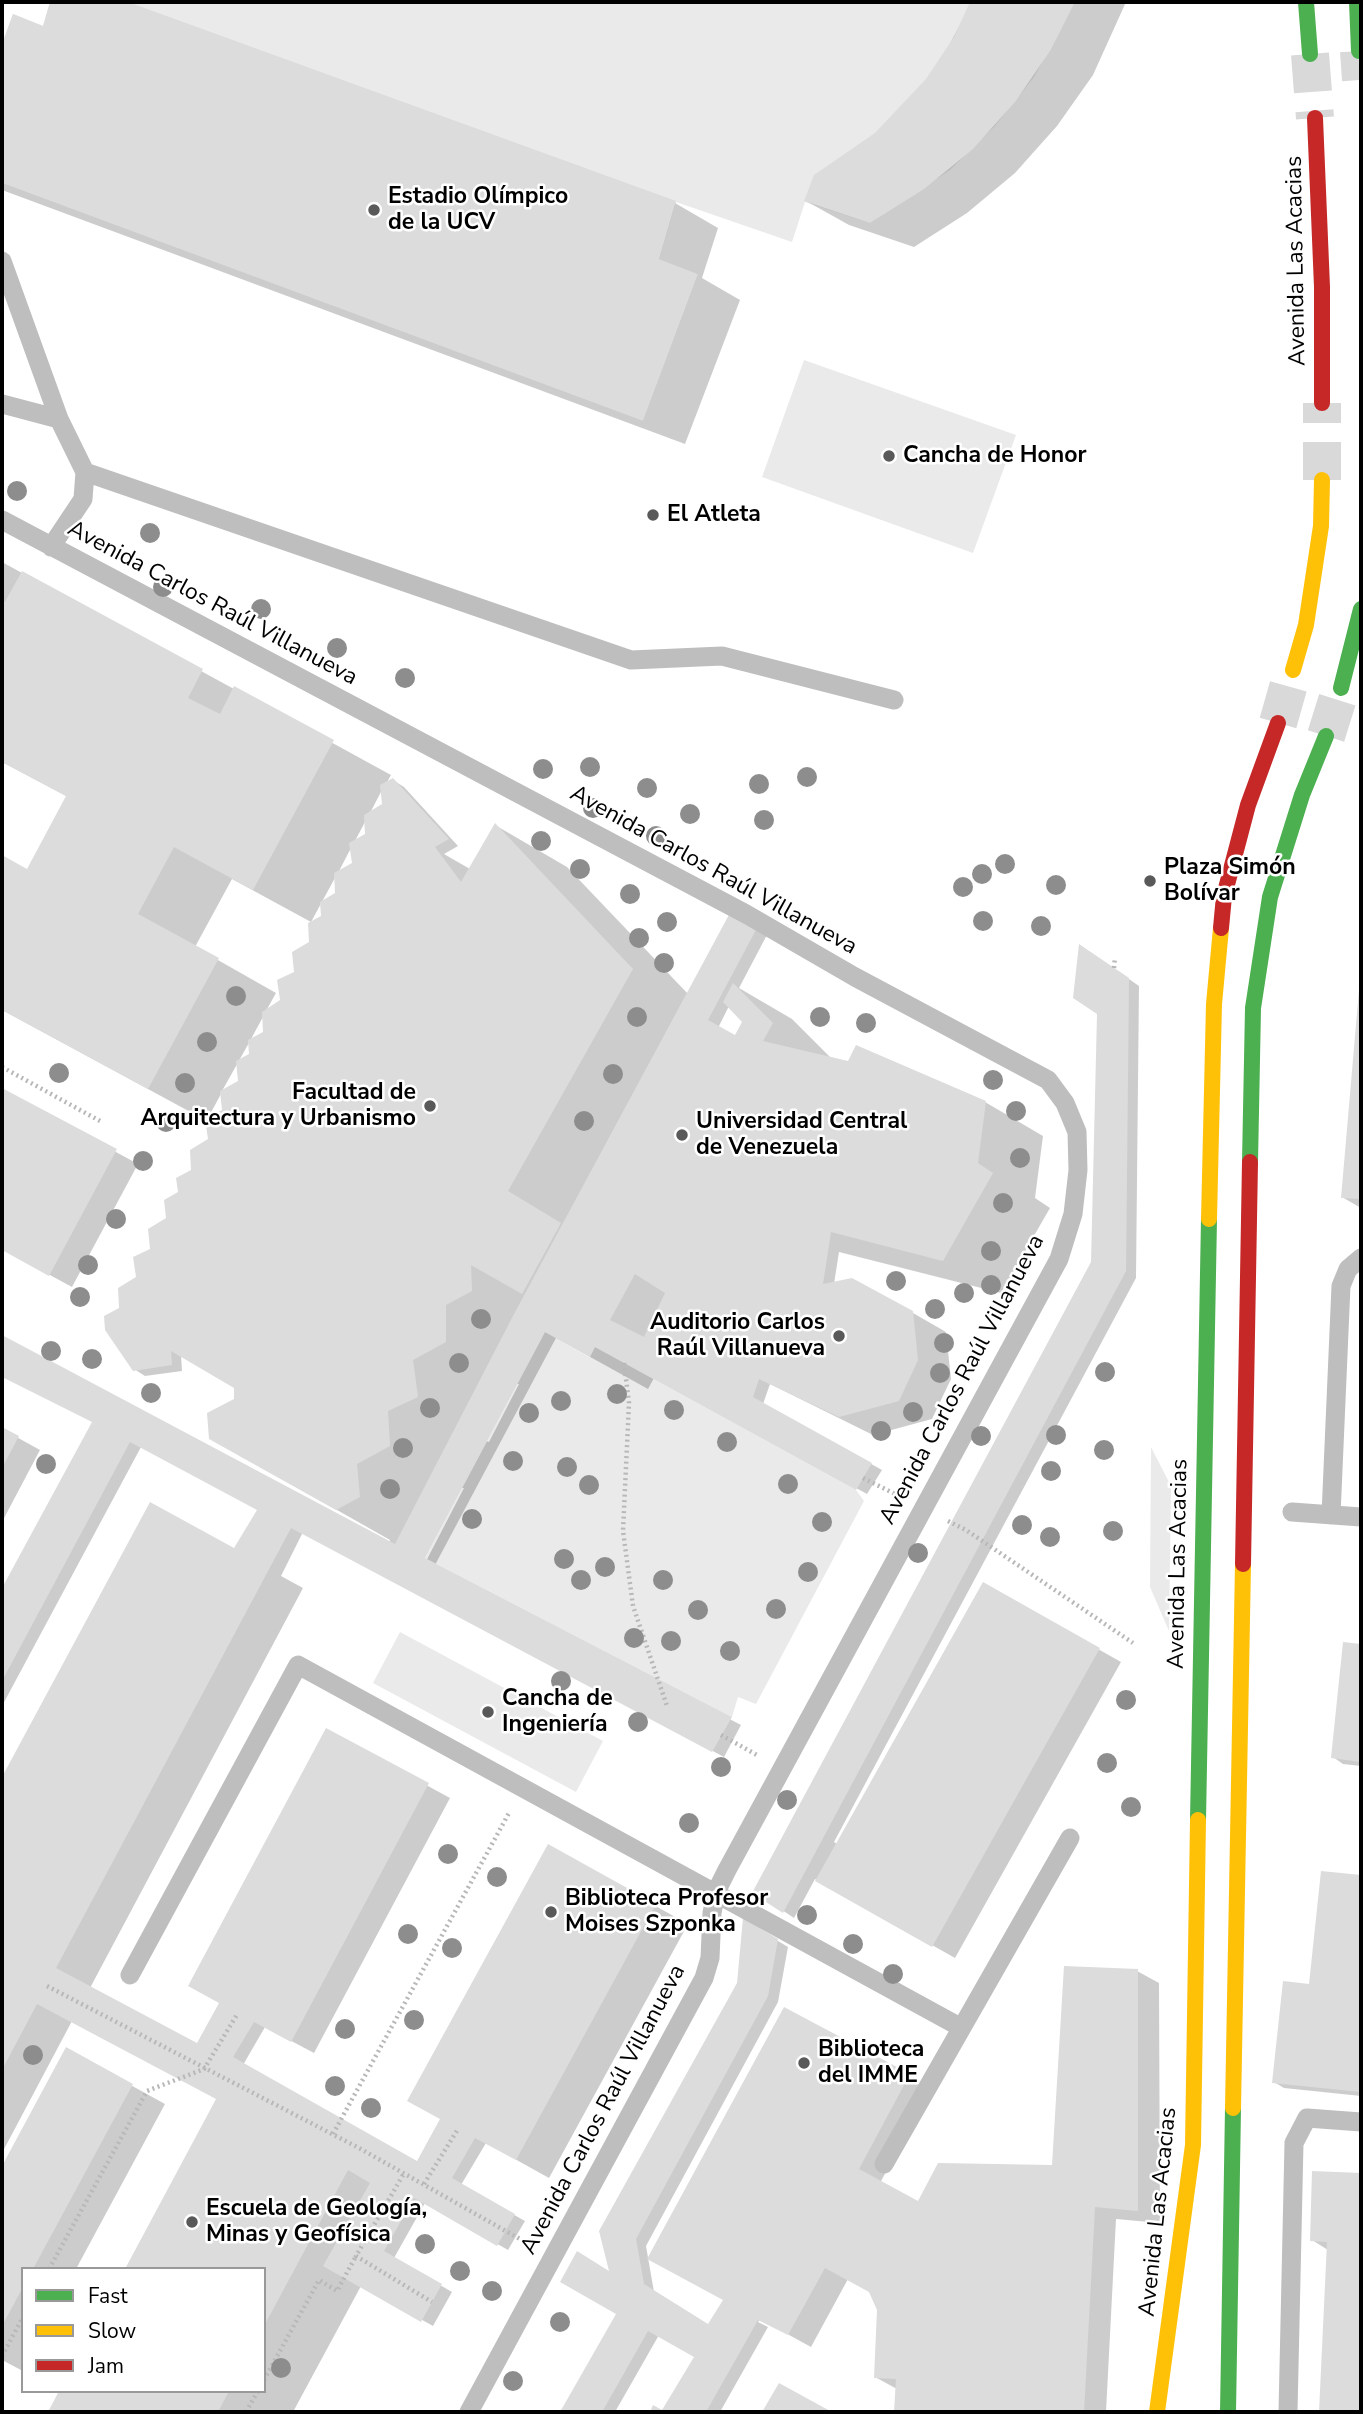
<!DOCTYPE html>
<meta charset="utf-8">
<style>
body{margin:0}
#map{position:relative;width:1363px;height:2414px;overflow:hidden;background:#fff;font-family:"Nunito Sans",sans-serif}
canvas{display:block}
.frame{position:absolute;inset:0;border:4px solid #000;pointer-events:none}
.legend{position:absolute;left:21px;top:2267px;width:245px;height:126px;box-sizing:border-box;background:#fff;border:2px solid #999;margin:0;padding:9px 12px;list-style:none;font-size:21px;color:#000}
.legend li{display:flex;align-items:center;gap:14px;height:35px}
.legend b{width:35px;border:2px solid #999}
</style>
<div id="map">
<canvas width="1363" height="2414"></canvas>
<div class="frame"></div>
<ul class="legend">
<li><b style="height:9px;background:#4caf50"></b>Fast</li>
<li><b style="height:9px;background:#ffc107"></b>Slow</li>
<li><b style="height:9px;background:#c62828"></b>Jam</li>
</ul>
</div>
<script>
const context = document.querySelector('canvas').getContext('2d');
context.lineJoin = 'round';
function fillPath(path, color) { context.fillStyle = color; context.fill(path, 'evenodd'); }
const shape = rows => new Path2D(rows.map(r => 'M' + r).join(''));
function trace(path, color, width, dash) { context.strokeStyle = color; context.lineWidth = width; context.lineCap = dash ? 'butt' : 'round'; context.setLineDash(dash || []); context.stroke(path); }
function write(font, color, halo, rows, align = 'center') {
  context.font = font + ' "Nunito Sans",sans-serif'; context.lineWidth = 5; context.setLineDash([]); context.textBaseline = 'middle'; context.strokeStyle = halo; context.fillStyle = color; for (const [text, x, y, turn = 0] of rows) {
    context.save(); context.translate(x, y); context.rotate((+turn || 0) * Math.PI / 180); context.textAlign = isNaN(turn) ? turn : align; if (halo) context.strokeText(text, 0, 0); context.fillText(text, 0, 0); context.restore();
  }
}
fillPath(shape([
 [50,2,1075,2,1034,77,995,126,950,170,870,223,805,202,792,242,676,202,659,259,698,274,643,421,2,183,2,44,13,14,43,26],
 [804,360,1016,435,973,553,762,477],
 [545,1332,589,1357,595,1347,856,1490,864,1501,756,1704,738,1697,732,1717,425,1558],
 [1151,1447,1171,1486,1169,1631,1150,1587],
 [400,1632,603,1741,576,1792,373,1683]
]), '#eaeaea');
fillPath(shape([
 [52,2,123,2,675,203,718,228,702,278,740,300,685,444,2,190,2,48,14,17,45,28],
 [972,2,1126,2,1093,75,1057,126,1015,173,967,213,914,247,849,225,806,201,912,99,942,59],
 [2,562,391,775,386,784,393,780,404,787,458,846,444,854,470,869,495,825,567,867,689,995,732,913,768,933,739,988,792,1019,830,1057,985,1102,1043,1136,1035,1198,1050,1208,1001,1293,839,1252,834,1284,913,1313,946,1332,951,1379,932,1419,873,1435,770,1384,763,1404,882,1470,867,1494,654,1378,648,1389,556,1338,435,1565,741,1725,724,1757,303,1532,281,1576,303,1588,90,1988,198,2046,221,2003,327,1731,450,1798,314,2053,265,2027,243,2065,418,2163,442,2119,549,1847,688,1924,549,2178,486,2143,461,2185,525,2221,508,2250,425,2203,394,2258,452,2292,433,2326,361,2286,293,2412,50,2412,61,2391,264,2391,264,2269,218,2099,72,2021,2,2153,2,1781,151,1505,235,1550,259,1509,141,1447,2,1706,2,1591,94,1422,2,1376,2,1338,389,1543,390,1540,284,1480,236,1400,235,1387,181,1355,182,1371,145,1376,134,1369,120,1309,210,1139,207,1121,2,1010,2,857,27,871,68,797,2,762],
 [382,790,384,805,370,813],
 [366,820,367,835,355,841],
 [351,848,354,864,338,873],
 [336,876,337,894,282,1001,266,1011,276,993,195,947,232,879,311,922],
 [729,1006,745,1021,736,1037,718,1028],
 [264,1015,264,1033,250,1041],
 [250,1041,251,1055,240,1082,222,1091],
 [222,1092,223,1111,207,1120],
 [515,1384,519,1384,489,1442,486,1441],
 [460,1488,464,1488,423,1567,420,1565],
 [1090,952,1139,986,1136,1278,834,1842,837,1844,983,1584,1121,1662,955,1958,815,1879,794,1918,755,1892,1093,1263,1099,1014],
 [1360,992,1361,992,1361,1208,1342,1197],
 [2,1090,138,1164,72,1287,2,1249],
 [2,1429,40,1450,2,1522],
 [1345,1644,1361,1646,1361,1766,1343,1764,1333,1757],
 [1322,1873,1361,1877,1361,2096,1284,2088,1274,2082,1311,1986],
 [745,1921,788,1947,778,2002,646,2246,654,2292,709,2326,909,2076,931,2089,880,2183,919,2204,1054,2166,1137,1971,1159,1983,1160,2223,1116,2219,1106,2412,896,2412,897,2389,875,2377,879,2310,871,2291,848,2279,811,2347,760,2319,758,2322,768,2327,720,2412,663,2412,696,2357,659,2335,615,2412,562,2412,619,2313,612,2274,739,1984],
 [67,2050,165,2104,76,2269,23,2269,21,2370,2,2360,2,2170],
 [1314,2173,1361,2175,1361,2412,1321,2412,1328,2250,1312,2240]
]), '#0003');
fillPath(shape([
 [50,2,128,2,676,201,659,259,698,274,643,421,2,183,2,44,13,14,43,26],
 [970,2,1075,2,1050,51,1015,102,973,149,924,189,870,223,804,201,814,175,875,133,926,79,954,37],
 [22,571,203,669,188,698,220,714,234,686,334,740,253,890,174,847,138,914,219,958,148,1089,2,1010,2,855,27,869,66,796,2,762,2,600,5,602],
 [393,778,449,839,435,847,461,882,495,823,633,969,508,1191,561,1223,522,1294,471,1265,472,1291,446,1305,446,1342,413,1360,418,1397,388,1411,390,1446,357,1464,360,1497,336,1510,209,1439,207,1413,234,1399,234,1388,171,1351,172,1365,133,1371,105,1330,104,1316,119,1308,118,1288,136,1277,133,1257,150,1249,148,1229,166,1218,164,1200,178,1192,176,1178,191,1170,190,1150,208,1139,205,1119,222,1110,220,1091,238,1081,236,1061,249,1054,248,1040,263,1032,262,1012,280,1000,277,980,294,972,292,952,309,942,308,923,321,916,320,902,335,893,334,873,352,863,349,843,365,834,364,815,382,804,380,785],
 [731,911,758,926,708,1020,735,1035,742,1022,723,1002,733,983,773,1023,763,1041,848,1061,856,1045,986,1101,978,1163,993,1173,943,1261,831,1232,823,1284,852,1278,913,1311,918,1360,899,1401,839,1417,759,1379,753,1397,872,1463,856,1490,595,1347,590,1357,545,1332,425,1558,732,1717,712,1752,291,1528,56,1968,197,2043,219,2003,188,1986,326,1728,429,1783,291,2042,254,2022,233,2057,417,2161,440,2119,407,2101,548,1844,656,1904,516,2160,475,2138,452,2178,515,2214,497,2246,414,2198,384,2251,442,2284,421,2322,323,2266,370,2183,348,2170,264,2326,264,2269,125,2269,216,2099,37,2004,2,2070,2,1777,150,1502,234,1548,257,1510,130,1442,2,1681,2,1588,92,1422,2,1377,2,1335,395,1544,513,1316],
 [635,1274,665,1293,644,1337,610,1320],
 [1079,944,1129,978,1126,1271,783,1913,752,1893,1091,1262,1097,1014,1073,998],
 [1359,990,1361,990,1361,1199,1341,1198],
 [2,1088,117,1149,49,1276,2,1250],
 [2,1427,19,1436,2,1468],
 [983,1582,1100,1648,932,1947,815,1881],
 [1343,1642,1361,1644,1361,1762,1331,1758],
 [1321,1871,1361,1875,1361,2092,1272,2083,1283,1981,1309,1984],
 [743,1918,778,1939,768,1996,636,2239,644,2284,708,2324,723,2300,647,2259,784,2007,910,2074,859,2169,918,2201,938,2163,1052,2165,1064,1966,1138,1969,1138,2211,1095,2207,1084,2412,894,2412,896,2379,874,2378,877,2310,869,2292,825,2268,788,2335,758,2320,706,2412,650,2412,653,2405,662,2410,694,2357,648,2331,602,2412,560,2412,616,2314,560,2282,577,2251,609,2271,599,2231,737,1983],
 [66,2047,133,2084,33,2269,23,2269,23,2287,2,2326,2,2166],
 [1312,2171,1361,2173,1361,2412,1319,2412,1327,2242,1310,2241],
 [779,2383,832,2412,762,2412],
 [59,2391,229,2391,218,2412,48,2412]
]), '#dcdcdc');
trace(shape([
 [1359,51,1361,80],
 [1310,54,1315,118],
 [1322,480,1322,403],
 [1278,723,1293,670],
 [1326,736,1341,688]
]), '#d9d9d9', 38, [38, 19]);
trace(shape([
 [1114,968,1115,957],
 [2,1067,100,1121],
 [624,1363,629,1403,623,1531,633,1606,667,1706],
 [863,1478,897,1495],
 [948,1521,966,1530,1133,1643],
 [721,1735,757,1755],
 [47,1986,359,2148,527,2243],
 [333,2134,509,1813],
 [403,2175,356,2256,432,2302],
 [424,2184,458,2129],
 [49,2269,147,2091,204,2069,238,2013],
 [2,2356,23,2317],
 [264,2380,319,2280,337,2291,356,2256],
 [246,2412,258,2391]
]), '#b8b8b8', 4.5, [2, 3.5]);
trace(shape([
 [2,261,59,419,85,472,83,499,51,547],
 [2,404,59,419],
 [85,472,631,660,722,656,894,700],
 [2,520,746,914,855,977,1048,1080,1065,1103,1077,1132,1078,1170,1073,1214,1059,1259,727,1870,716,1892,712,1913,710,1958,704,1978,469,2412],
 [1292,1512,1361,1517],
 [1331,1515,1341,1286,1348,1269,1361,1258],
 [130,1975,298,1665,960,2027],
 [884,2164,1070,1838],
 [1288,2412,1294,2143,1307,2118,1361,2122]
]), '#bebebe', 19);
trace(shape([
 [1306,2,1310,54],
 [1357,2,1359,51],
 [1341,688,1361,609],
 [1250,1162,1253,1008,1270,897,1302,795,1326,736],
 [1198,1820,1209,1219],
 [1228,2412,1233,2108]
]), '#4caf50', 16);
trace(shape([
 [1293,670,1306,625,1321,526,1322,480],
 [1209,1219,1214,1004,1221,928],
 [1233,2108,1243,1564],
 [1157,2412,1193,2145,1198,1820]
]), '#ffc107', 16);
trace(shape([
 [1315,118,1322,287,1322,403],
 [1221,928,1224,896,1248,805,1278,723],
 [1243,1564,1250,1162]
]), '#c62828', 16);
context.fillStyle = '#8d8d8d';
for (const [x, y] of [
 [17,491],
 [150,533],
 [163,587],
 [261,609],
 [337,648],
 [405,678],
 [590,767],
 [543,769],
 [807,777],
 [759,784],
 [647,788],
 [593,808],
 [690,814],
 [764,820],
 [656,836],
 [541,841],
 [1005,864],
 [580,869],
 [982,874],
 [1056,885],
 [963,887],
 [630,894],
 [983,921],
 [667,922],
 [1041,926],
 [639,938],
 [664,963],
 [236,996],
 [637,1017],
 [820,1017],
 [866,1023],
 [207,1042],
 [59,1073],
 [613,1074],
 [993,1080],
 [185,1083],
 [1016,1111],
 [584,1121],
 [166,1122],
 [1020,1158],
 [143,1161],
 [1003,1203],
 [116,1219],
 [991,1251],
 [88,1265],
 [896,1281],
 [991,1285],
 [964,1293],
 [80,1297],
 [935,1309],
 [481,1319],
 [944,1343],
 [51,1351],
 [92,1359],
 [459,1363],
 [1105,1372],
 [940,1373],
 [151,1393],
 [617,1394],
 [561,1401],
 [430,1408],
 [674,1410],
 [913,1412],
 [529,1413],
 [881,1431],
 [1056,1435],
 [981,1436],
 [727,1442],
 [403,1448],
 [1104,1450],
 [513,1461],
 [46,1464],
 [567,1467],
 [1051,1471],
 [788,1484],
 [589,1485],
 [390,1489],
 [472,1519],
 [822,1522],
 [1022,1525],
 [1113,1531],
 [1050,1537],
 [918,1553],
 [564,1559],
 [605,1567],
 [808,1572],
 [581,1580],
 [663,1580],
 [776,1609],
 [698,1610],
 [634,1638],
 [671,1641],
 [730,1651],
 [561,1681],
 [1126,1700],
 [638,1722],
 [1107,1763],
 [721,1767],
 [787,1800],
 [1131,1807],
 [689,1823],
 [448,1854],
 [497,1877],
 [807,1915],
 [408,1934],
 [853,1944],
 [452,1948],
 [893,1974],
 [414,2020],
 [345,2029],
 [33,2055],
 [335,2086],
 [371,2108],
 [425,2244],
 [460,2271],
 [492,2291],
 [560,2322],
 [281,2368],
 [513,2381]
]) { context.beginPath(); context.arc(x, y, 10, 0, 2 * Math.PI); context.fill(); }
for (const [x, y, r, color] of [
 [374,210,7,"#595959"],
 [889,456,7,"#595959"],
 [653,515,7,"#595959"],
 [1150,881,7,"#595959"],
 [430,1106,7,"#595959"],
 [682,1135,7,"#595959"],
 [839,1336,7,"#595959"],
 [488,1712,7,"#595959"],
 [551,1912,7,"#595959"],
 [804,2063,7,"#595959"],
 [192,2222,7,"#595959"]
]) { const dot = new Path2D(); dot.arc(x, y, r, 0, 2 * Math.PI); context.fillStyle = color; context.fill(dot); trace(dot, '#fff', 2.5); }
write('bold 23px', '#000', '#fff', [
 ["Estadio Olímpico",388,197],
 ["de la UCV",388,223],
 ["Cancha de Honor",903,456],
 ["El Atleta",667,515],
 ["Plaza Simón",1164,868],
 ["Bolívar",1164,894],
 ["Facultad de",416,1093,"right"],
 ["Arquitectura y Urbanismo",416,1119,"right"],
 ["Universidad Central",696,1122],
 ["de Venezuela",696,1148],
 ["Auditorio Carlos",825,1323,"right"],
 ["Raúl Villanueva",825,1349,"right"],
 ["Cancha de",502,1699],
 ["Ingeniería",502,1725],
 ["Biblioteca Profesor",565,1899],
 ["Moises Szponka",565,1925],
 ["Biblioteca",818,2050],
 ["del IMME",818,2076],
 ["Escuela de Geología,",206,2209],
 ["Minas y Geofísica",206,2235]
], 'left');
write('23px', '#000', '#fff', [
 ["Avenida Las Acacias",1297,261,-91],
 ["Avenida Carlos Raúl Villanueva",212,604,28],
 ["Avenida Carlos Raúl Villanueva",713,871,29],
 ["Avenida Carlos Raúl Villanueva",963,1380,-62],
 ["Avenida Las Acacias",1179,1564,-89],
 ["Avenida Carlos Raúl Villanueva",604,2110,-62],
 ["Avenida Las Acacias",1159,2212,-84]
]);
</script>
